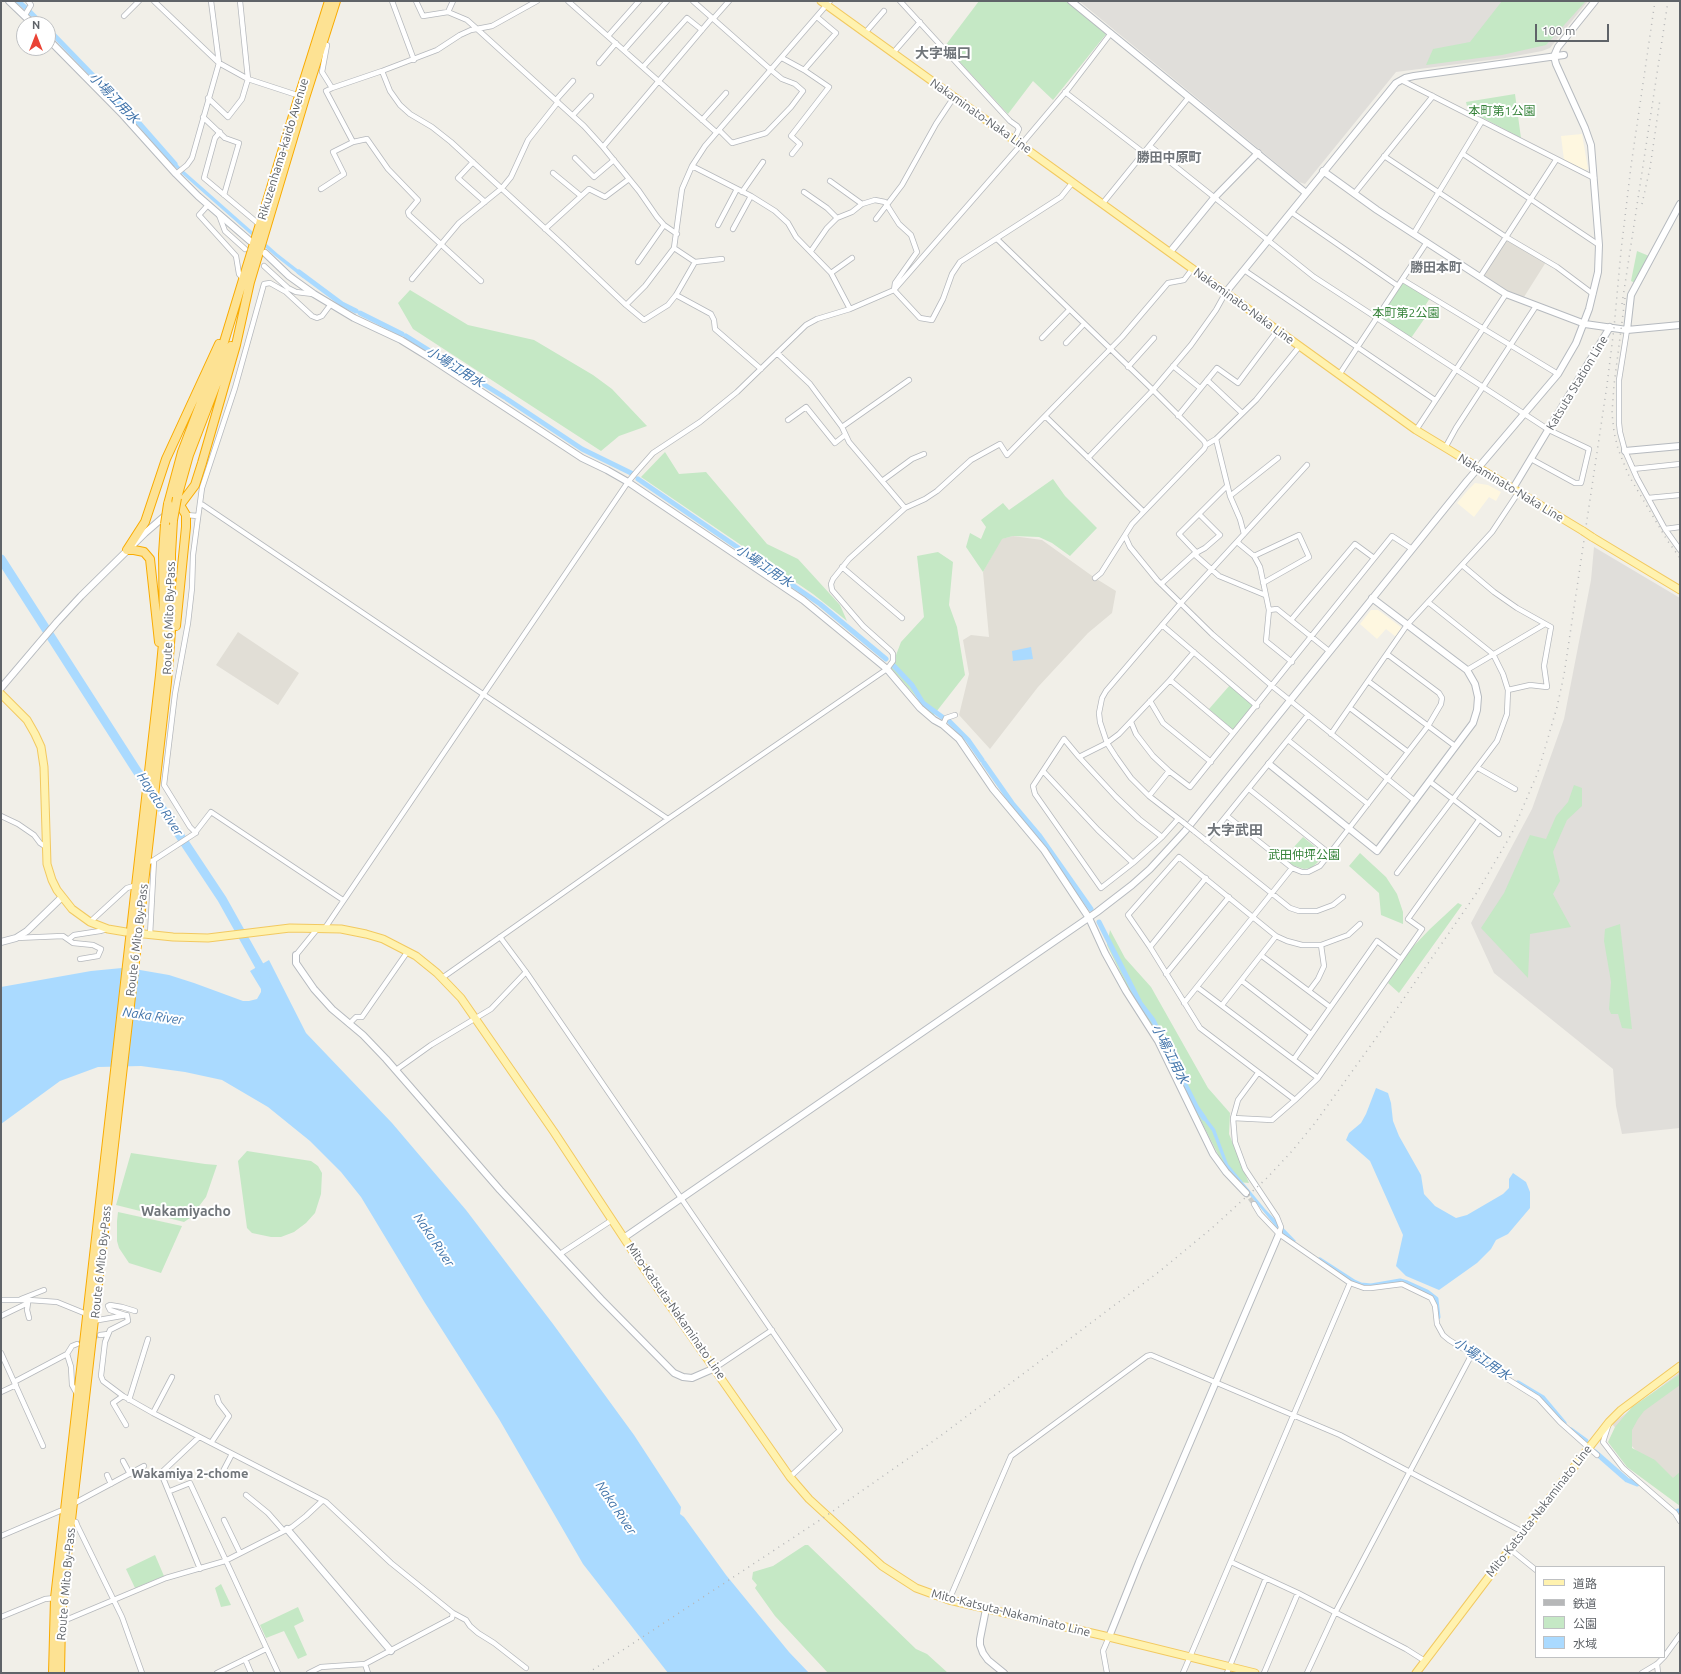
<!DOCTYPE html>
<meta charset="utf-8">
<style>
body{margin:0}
#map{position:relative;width:1681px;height:1674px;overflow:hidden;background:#f1efe8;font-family:Ubuntu,"Noto Sans JP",sans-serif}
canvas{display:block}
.frame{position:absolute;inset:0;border:2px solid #5f6368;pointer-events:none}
.legend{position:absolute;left:1535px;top:1566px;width:130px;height:92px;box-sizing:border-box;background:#fff;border:1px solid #bfc1c3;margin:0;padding:5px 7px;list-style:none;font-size:12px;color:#5f6368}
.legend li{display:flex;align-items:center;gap:8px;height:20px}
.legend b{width:20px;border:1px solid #bfc1c3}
.north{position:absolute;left:16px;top:16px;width:40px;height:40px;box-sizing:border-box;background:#fff;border:1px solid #bfc1c3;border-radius:50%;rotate:0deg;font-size:11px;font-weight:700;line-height:16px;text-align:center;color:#5f6368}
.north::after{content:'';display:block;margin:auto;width:14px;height:18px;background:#ea4335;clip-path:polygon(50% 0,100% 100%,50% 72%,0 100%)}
.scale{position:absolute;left:1535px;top:24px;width:74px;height:18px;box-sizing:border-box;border:2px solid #5f6368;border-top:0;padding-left:5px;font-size:12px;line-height:14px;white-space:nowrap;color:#5f6368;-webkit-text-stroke:3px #fff;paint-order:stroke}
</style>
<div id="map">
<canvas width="1681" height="1674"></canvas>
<div class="frame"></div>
<ul class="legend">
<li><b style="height:5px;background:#fff2af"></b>道路</li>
<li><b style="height:5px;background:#b6b7b8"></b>鉄道</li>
<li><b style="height:11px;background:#c5e8c5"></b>公園</li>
<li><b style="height:11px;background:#aadaff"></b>水域</li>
</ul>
<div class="north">N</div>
<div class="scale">100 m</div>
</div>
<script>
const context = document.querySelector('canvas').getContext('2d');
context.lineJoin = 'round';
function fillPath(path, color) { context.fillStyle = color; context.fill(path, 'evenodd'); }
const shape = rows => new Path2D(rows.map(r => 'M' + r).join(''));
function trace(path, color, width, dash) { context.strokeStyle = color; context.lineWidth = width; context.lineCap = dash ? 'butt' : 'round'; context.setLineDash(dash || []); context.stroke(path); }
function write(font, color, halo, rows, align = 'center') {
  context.font = font + ' Ubuntu,"Noto Sans JP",sans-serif'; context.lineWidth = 4; context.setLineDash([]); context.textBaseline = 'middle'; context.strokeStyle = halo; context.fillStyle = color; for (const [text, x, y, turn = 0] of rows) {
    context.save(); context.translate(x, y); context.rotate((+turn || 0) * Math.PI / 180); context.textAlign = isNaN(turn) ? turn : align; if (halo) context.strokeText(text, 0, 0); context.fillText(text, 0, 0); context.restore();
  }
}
fillPath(shape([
 [1582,134,1588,169,1585,170,1564,160,1561,136],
 [1475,483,1488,485,1501,492,1496,501,1489,497,1474,517,1457,503,1468,490],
 [1371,610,1378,610,1401,627,1401,630,1396,637,1386,629,1377,639,1360,624]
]), '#fef7e0');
fillPath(shape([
 [1079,1,1588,1,1550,48,1542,51,1505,58,1396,72,1305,184,1299,182],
 [1594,547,1680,598,1680,1128,1622,1134,1616,1106,1613,1069,1494,973,1471,923,1532,809,1564,719,1591,580]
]), '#e0deda');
fillPath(shape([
 [1507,240,1546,262,1524,297,1507,292,1484,277,1484,274,1505,241],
 [1013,536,1042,540,1095,578,1116,591,1112,613,1088,633,1038,687,990,749,959,715,969,674,963,640,971,635,989,637,983,572,1001,539],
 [238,632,299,673,278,705,216,665],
 [1680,1372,1680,1492,1669,1487,1612,1424]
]), '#e1ded6');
fillPath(shape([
 [979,1,1068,1,1107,33,1053,100,1033,81,1008,114,945,46],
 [1502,1,1585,2,1546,45,1502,55,1426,65,1433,49,1470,42],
 [1515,94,1521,138,1468,110,1466,102],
 [1637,251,1649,256,1635,283,1631,281],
 [1407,283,1430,298,1423,309,1429,312,1411,338,1382,318,1381,316,1402,284],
 [410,290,468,325,534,340,593,375,612,389,647,426,619,436,601,451,413,329,398,303],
 [665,452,679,474,706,472,767,544,798,559,840,605,847,621,813,594,641,477],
 [1053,479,1065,496,1097,528,1070,556,1052,543,1039,537,1013,536,1002,539,983,572,966,547,970,533,981,539,986,527,981,520,1003,503,1009,510],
 [938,552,953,562,949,605,957,627,965,675,933,716,891,668,901,642,924,617,917,556],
 [1230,685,1253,705,1235,729,1232,729,1209,709],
 [1574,785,1582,788,1582,806,1567,820,1553,852,1560,881,1553,894,1571,927,1530,934,1528,978,1481,928,1504,893,1530,835,1546,839,1556,816,1568,802],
 [1303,837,1324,854,1317,863,1311,868,1304,869,1292,865,1283,859],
 [1360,853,1386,877,1397,894,1403,912,1403,924,1381,915,1379,893,1349,866],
 [1458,903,1462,905,1399,993,1388,983,1406,954,1430,929],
 [1620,924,1632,1029,1622,1028,1618,1014,1611,1014,1609,1009,1611,982,1604,941,1605,929],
 [1110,930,1125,958,1151,987,1208,1088,1230,1113,1229,1134,1249,1183,1237,1182,1223,1164,1156,1033,1128,988,1107,945],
 [247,1151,311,1161,318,1166,322,1173,321,1194,315,1213,306,1223,294,1232,281,1237,271,1237,252,1233,247,1228,238,1161],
 [131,1153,205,1164,217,1165,206,1197,190,1218,184,1222,116,1205],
 [118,1212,182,1226,161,1273,129,1263,119,1248,117,1241,117,1221],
 [1680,1374,1680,1385,1644,1411,1638,1419,1632,1430,1632,1448,1655,1460,1673,1478,1680,1472,1680,1506,1627,1467,1608,1442,1615,1427,1632,1407],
 [805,1545,808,1545,916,1649,927,1654,948,1673,828,1673,775,1616,755,1588,757,1585,752,1579,753,1572,773,1566],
 [155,1555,164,1576,135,1588,126,1569],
 [221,1584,231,1605,221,1607,215,1588],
 [298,1607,304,1621,294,1626,307,1655,298,1659,284,1631,266,1638,260,1625]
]), '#c5e8c5');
fillPath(shape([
 [171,158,184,171,278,254,305,275,303,278,275,256,181,173,169,160],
 [1031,647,1033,659,1013,661,1012,651],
 [269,960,306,1033,392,1123,466,1210,553,1324,634,1435,681,1507,680,1514,684,1517,726,1575,789,1652,809,1673,668,1673,583,1564,499,1419,425,1303,361,1197,341,1172,310,1141,268,1107,222,1080,185,1072,141,1066,98,1067,60,1081,1,1124,1,987,91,971,122,968,140,970,169,975,194,983,243,1001,249,1001,257,999,261,992,261,989,250,971],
 [1376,1088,1388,1093,1391,1103,1393,1121,1399,1136,1421,1175,1424,1194,1435,1206,1456,1218,1467,1215,1503,1194,1509,1188,1509,1179,1513,1173,1526,1182,1530,1192,1530,1208,1508,1234,1496,1240,1491,1249,1477,1263,1439,1290,1406,1276,1396,1266,1403,1235,1370,1161,1346,1140,1349,1133,1361,1123,1366,1114],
 [1202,1112,1215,1129,1228,1164,1265,1209,1296,1241,1293,1243,1277,1228,1225,1165,1212,1131,1199,1114]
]), '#aadaff');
trace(shape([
 [18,1,27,9],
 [30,12,42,24],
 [48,29,139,123,175,164],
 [299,272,342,304,356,311],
 [360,313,402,334],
 [406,336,504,397],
 [507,399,582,449,631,473],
 [638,479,820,604,886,659],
 [894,666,912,685,923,703,945,719],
 [948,720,968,740,982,760],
 [984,763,1012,803,1039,835,1091,909],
 [1099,922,1140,1003,1153,1020,1197,1108,1204,1118],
 [1320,1260,1354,1282,1361,1285,1371,1286,1400,1281,1407,1283,1427,1292,1436,1299,1438,1317],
 [1460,1345,1475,1351,1484,1363,1488,1365],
 [1518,1383,1543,1398,1564,1423],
 [1571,1430,1586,1441],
 [1595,1452,1627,1480,1637,1484],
 [1678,1511,1680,1511]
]), '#aadaff', 5);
trace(shape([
 [1,559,135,768,222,899,265,976]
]), '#aadaff', 9);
trace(shape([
 [1246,1193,1254,1204],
 [77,1344,100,1335]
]), '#ccccc8', 4.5, [4.5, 2]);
const street = shape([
 [154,1,219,63,248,79,300,96],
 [392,1,414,60],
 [416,1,423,16,448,12,467,20,476,28,584,126,603,147,639,191,657,217,664,225,677,234],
 [568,1,716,132],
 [693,1,771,70,782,79,795,84,803,91,791,107,766,133,732,143,720,131],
 [900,1,1010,121,1017,126,1019,129,1014,140],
 [448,12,453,1],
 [25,15,31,5,28,1],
 [124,16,139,1],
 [713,19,729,1],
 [865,33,884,11],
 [608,36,639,1],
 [322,43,327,45,322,72,332,88],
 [624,50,667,1],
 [893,53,920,22],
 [782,58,804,70,829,87,791,136,800,144,792,154],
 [599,63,616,43],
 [643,67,687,18,702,30],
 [804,70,836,33,817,17],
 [382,71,390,91,400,105,410,114,432,127,451,142,563,245,626,305,644,320,668,305,676,295,695,262],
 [1401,80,1594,178],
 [1065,92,1144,153],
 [208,98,228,117,242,99,248,79,240,1],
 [556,100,573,81],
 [573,115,591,96],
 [203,117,225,138,239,143,224,195],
 [702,120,726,93],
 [220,132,215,138,204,178,260,225],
 [353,142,326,91,332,88,382,71,437,50,460,35,471,30,492,26,537,1],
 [1150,146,1314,277,1549,430,1589,449,1581,483,1575,483,1531,459],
 [603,147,712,18],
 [1463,154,1599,245],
 [1384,156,1506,237,1557,267,1593,294],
 [575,158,594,177,614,160],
 [473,162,458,178,485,202],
 [692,166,751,196,775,211,788,223,796,237,831,273,850,309],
 [553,173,581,196],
 [176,174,187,165,192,158,219,63,211,1],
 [830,181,862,204],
 [321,189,344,174,333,152,353,142,367,139,388,169,418,200,408,212,409,215,481,281],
 [742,192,763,162],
 [804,192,827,208,837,218],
 [1354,194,1433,96],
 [1103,203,1189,97],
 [208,205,199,215,236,256,239,274,244,280],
 [1291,212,1398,286],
 [219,215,225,231,245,249],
 [876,219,902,185,936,124,954,97],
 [718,225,737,189],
 [545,229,589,189,605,197,629,179],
 [733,229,751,196],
 [1414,233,1482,121],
 [997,239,1153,390,1204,441,1206,445,1204,449,1132,524,1101,573,1095,578],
 [674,248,695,262,722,259],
 [811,251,827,228,837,218,852,212,862,204,875,200,885,202,899,224,911,235,917,252,895,283,894,290,920,318,932,320,943,299,952,274,960,262,1061,197,1073,182],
 [638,262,664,225],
 [264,266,288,288,296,292,313,294],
 [1244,270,1435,400],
 [831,273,852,258],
 [1480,277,1556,160],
 [412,279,459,223,502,188,511,177,528,140,558,102],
 [1403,280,1558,374],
 [676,295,711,314,714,320,715,329,761,369],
 [626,305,645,286,674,248,682,189,692,166,705,146,830,1],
 [1627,330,1619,380,1619,423,1620,432,1625,451,1637,478,1665,529,1680,550],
 [1042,338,1069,310],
 [1066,343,1084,324],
 [777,353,810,384,842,427,849,442,905,508],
 [1173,366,1200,388],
 [1128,367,1154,338],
 [1339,375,1427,242],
 [1207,380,1242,413],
 [1045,416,1143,511],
 [1178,416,1217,368,1238,383,1277,331],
 [788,420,806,407,835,443,845,435],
 [842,427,909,380],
 [1416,430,1506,294],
 [1216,439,1230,496,1240,519,1244,534],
 [1206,445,1216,439,1256,400,1299,347],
 [1445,448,1456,428,1536,306],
 [1088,458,1153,390,1191,345,1216,310,1226,292],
 [1633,469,1680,464],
 [882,481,912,459,924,454],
 [1230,496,1278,458],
 [1648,498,1680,495],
 [200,503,668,819],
 [1199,514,1227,486],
 [186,515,198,516],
 [1665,529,1680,527],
 [1125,536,1130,547,1157,580,1212,634,1272,686,1415,801],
 [1239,540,1237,542,1254,556,1260,567,1269,610,1266,641,1292,662],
 [1194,554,1219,576,1265,595],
 [1254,556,1299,535,1309,557,1263,583],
 [1462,565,1494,592,1517,608,1551,627,1544,666,1547,687,1530,685,1508,690],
 [842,567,902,618],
 [1161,584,1194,554,1205,548,1220,535,1199,514,1179,534,1197,553],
 [1269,610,1277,609,1329,651],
 [1291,620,1355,544,1374,558],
 [1162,625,1257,706],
 [1467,670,1545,624],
 [1170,680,1233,733],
 [1368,681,1455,746],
 [1150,701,1163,723,1211,762],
 [1350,708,1408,752],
 [1131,722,1136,734,1153,756,1169,771,1190,787,1392,536,1412,549],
 [943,725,946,718,955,715],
 [1331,734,1407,625,1492,532,1518,493],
 [1288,740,1368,804],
 [1079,757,1107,743,1119,734,1170,680,1194,652],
 [1478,768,1515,789],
 [1043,771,1098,830,1133,863],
 [1429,781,1499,834],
 [1249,789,1330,854],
 [1149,796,1169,771],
 [1,816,18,824,34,835,40,843,46,847],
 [1227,816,1292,868,1302,872,1308,872,1320,866,1428,726,1441,704,1442,698,1439,693,1387,654],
 [1184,823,1149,796,1131,778,1116,757,1107,743,1100,722,1099,713,1102,698,1106,691,1180,604,1307,465],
 [1194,831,1290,908,1299,911,1317,911,1333,905,1343,897],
 [196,833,190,827,164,785,175,694,188,623,192,588,193,555,202,488,235,388,264,284,270,283,286,292,312,316,317,318,322,316,331,304],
 [1162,837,1139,819,1116,797,1079,757,1064,739,1033,786,1035,794,1101,888,1133,863,1162,837,1178,819],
 [1206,841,1308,715],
 [146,863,154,860,194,834,211,812,343,900],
 [1397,873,1497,741,1507,714,1508,690,1503,674,1493,654,1428,602],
 [90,922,127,888,137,885],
 [325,928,483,695,628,482,638,470,653,453,700,422,737,392,806,325,817,319,850,309,894,290,1025,140,1069,88,1111,33],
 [150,935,154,860],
 [500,937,526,972,840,1430,790,1477],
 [16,938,63,936,73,943,93,945,101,949,98,956,80,959],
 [69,939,74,935,100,931,107,929],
 [1150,947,1206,878],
 [296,955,318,928],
 [1262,956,1330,1007],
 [1401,959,1422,929,1408,919,1479,820],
 [1166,974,1229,897],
 [442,978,668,819,887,669,893,661,893,654,891,651,863,626,832,590,831,584,833,579,849,559,905,508,925,499,937,491,971,460,1000,444,1007,455,1122,337,1168,283,1184,280,1193,268],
 [1242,981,1311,1034],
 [1197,987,1318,1078],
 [1309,991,1318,979,1324,966,1321,945],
 [1184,1003,1292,868],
 [1222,1005,1276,936],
 [349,1024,356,1017,362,1017,408,951],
 [396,1070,431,1045,491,1009,526,972],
 [1258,1073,1238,1100,1233,1118,1235,1142,1245,1169,1277,1217,1281,1227,1279,1234],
 [1295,1100,1200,1028,1150,947,1128,915,1179,857,1276,936,1287,941,1302,945,1321,945,1348,935,1360,924],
 [1233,1118,1272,1120,1295,1100,1318,1078,1401,959,1377,941,1294,1059],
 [1254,1204,1260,1214,1279,1234,1350,1283,1364,1288,1371,1288,1402,1284,1431,1298,1435,1306,1437,1324,1443,1335,1449,1340,1472,1354,1480,1362,1538,1398,1560,1422,1597,1455],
 [560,1254,612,1220],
 [21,1299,44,1290],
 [1,1300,29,1300,57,1302,84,1313,88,1317],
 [125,1315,110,1310,108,1306,110,1305,122,1307,135,1311],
 [127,1315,128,1321,110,1330,105,1342,101,1376,103,1381,123,1396,153,1413,326,1502,391,1563,453,1613,452,1618,365,1664,321,1667,309,1673],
 [1,1316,28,1303,27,1310,29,1318],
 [93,1321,127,1315],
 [100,1335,108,1334],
 [1,1353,43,1446],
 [67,1354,71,1367,72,1385,77,1394],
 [715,1368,772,1330],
 [14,1382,67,1354,72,1346,77,1344],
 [1,1392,16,1385],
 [123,1396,113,1403,126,1425],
 [129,1400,148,1339],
 [153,1413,172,1377],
 [1609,1423,1603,1442,1623,1468,1675,1513,1680,1521],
 [199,1437,161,1473,200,1569],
 [211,1443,229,1416,219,1403,217,1397],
 [123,1461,130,1474],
 [107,1475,111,1484],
 [221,1475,232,1454],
 [170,1491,190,1483,278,1673],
 [246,1495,268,1513,283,1530],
 [73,1504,144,1466],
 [224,1520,240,1553],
 [71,1521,76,1522,77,1525,122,1617,142,1673],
 [1,1536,60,1511,66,1510],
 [1510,1549,1536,1570],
 [1231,1562,1298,1593,1406,1649,1425,1661],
 [949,1600,1011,1456,1147,1356,1151,1355,1340,1435,1523,1532],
 [453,1613,466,1620,470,1626,478,1633,494,1643,526,1668],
 [1,1617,45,1599,55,1598],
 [61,1622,166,1578,225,1561,292,1527,306,1516,322,1501],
 [1664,1657,1680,1635],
 [245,1659,251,1673],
 [365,1664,368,1673],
 [1657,1664,1658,1673],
 [217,1673,266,1649],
 [1107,1673,1103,1651,1109,1637],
 [1183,1673,1350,1283],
 [1227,1673,1266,1578],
 [1264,1673,1298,1593],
 [1307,1673,1335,1613,1472,1354],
 [1642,1673,1657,1664,1664,1657]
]);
const secondary = shape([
 [9,1,33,24],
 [1071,1,1306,193],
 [48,39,123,115,176,174,198,196,250,241],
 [1323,171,1377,210,1506,294,1585,324,1627,330,1680,325],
 [1170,252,1214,198,1258,153],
 [265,253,289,276,314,294,354,318,401,340,427,356,582,458,607,470,628,482,803,600,887,669,920,708,934,720,943,725,959,739,993,789,1044,850,1089,918,1105,953,1126,991,1158,1041,1213,1154,1226,1172,1246,1193],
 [1226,292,1396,83,1405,78,1414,76,1564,55],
 [1627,330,1631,295,1680,204],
 [1625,451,1680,446],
 [1512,490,1610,327],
 [1,688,57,622,81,596,145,533,167,514],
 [1269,764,1377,851,1473,723,1477,710,1478,697,1475,684,1467,670,1372,598],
 [1,942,16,938,27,931,62,897],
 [296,955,296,963,314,989,332,1009,363,1035,386,1059,500,1190,601,1299,674,1373,683,1377,692,1378,715,1368],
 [625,1237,1097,912,1132,885,1150,869,1185,831,1467,481,1558,374,1576,343,1589,309,1598,272,1599,245,1591,145,1585,128,1556,64,1554,56,1558,47,1595,1],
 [287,1529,391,1651],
 [986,1609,980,1639,980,1645,983,1653,988,1660,1004,1673],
 [1109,1637,1139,1562,1279,1234]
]);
const primary = shape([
 [821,1,1416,430,1583,531],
 [1592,537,1680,590],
 [1,694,27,720,35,734,41,747,44,767,47,864,52,880,57,890,72,909,90,922,108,929,126,932],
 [144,934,173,937,208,938,290,928,341,929,366,934,383,939,416,956,437,973,461,998,554,1132,645,1270,790,1477,809,1499,882,1566,916,1588,949,1600,1109,1637,1255,1673],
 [1416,1673,1510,1549,1609,1422,1621,1410,1680,1366]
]);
const highway = shape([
 [177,498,189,455,231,346],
 [168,504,182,452,224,342,299,96,329,1],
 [127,550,145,522,166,459,219,344],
 [127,550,134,550,144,552,150,559,159,642],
 [176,626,186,527,186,515,180,505,195,485,202,463,236,345,250,282,305,98,336,1],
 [53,1673,55,1598,160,675,164,633,163,554,165,524],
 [60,1673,61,1622,63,1590,167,682,171,631,171,554,173,520]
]);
trace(street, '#b5b8bc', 6);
trace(secondary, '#b6babf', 8);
trace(primary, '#f2c960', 9);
trace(highway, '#f9ab00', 10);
trace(street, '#fff', 4.5);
trace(secondary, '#fff', 6);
trace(primary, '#fff2af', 7);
trace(highway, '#fde293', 8);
trace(shape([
 [1642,204,1650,168,1660,99],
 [1625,298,1614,385,1612,413,1614,432,1618,449,1629,476,1667,540,1680,558],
 [1622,304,1668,1],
 [588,1673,823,1518,939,1437,1160,1271,1212,1228,1267,1178,1292,1151,1315,1123,1389,1020,1478,891,1512,833,1538,772,1557,707,1564,675,1607,385,1614,328,1621,251,1631,166,1655,1]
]), '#b6b7b8', 1.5, [1, 5]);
const streetBridge = shape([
 [1184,823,1194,831]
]);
const primaryBridge = shape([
 [1583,531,1592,537]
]);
const highwayBridge = shape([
 [173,520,177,498],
 [165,524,168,504]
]);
trace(streetBridge, '#b5b8bc', 6, []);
trace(primaryBridge, '#f2c960', 9, []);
trace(highwayBridge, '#f9ab00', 10, []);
trace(streetBridge, '#fff', 4.5);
trace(primaryBridge, '#fff2af', 7);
trace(highwayBridge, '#fde293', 8);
write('12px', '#348238', '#fff', [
 ["本町第1公園",1502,111],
 ["本町第2公園",1406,313],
 ["武田仲坪公園",1304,855]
]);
write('12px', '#5f6368', '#fff', [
 ["Nakaminato-Naka Line",981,116,35],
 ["Rikuzenhama-kaido Avenue",283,149,-73],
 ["Nakaminato-Naka Line",1244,306,36],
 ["Katsuta Station Line",1577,383,-59],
 ["Nakaminato-Naka Line",1511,488,31],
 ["Route 6 Mito By-Pass",169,618,-88],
 ["Route 6 Mito By-Pass",137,940,-83],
 ["Route 6 Mito By-Pass",101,1262,-84],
 ["Mito-Katsuta-Nakaminato Line",676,1311,55],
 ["Mito-Katsuta-Nakaminato Line",1539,1511,-52],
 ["Route 6 Mito By-Pass",66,1584,-85],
 ["Mito-Katsuta-Nakaminato Line",1011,1613,14]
]);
write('italic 13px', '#4174aa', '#fff', [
 ["小場江用水",114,98,46],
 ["小場江用水",455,367,32],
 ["小場江用水",764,566,34],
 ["Hayato River",160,804,57],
 ["Naka River",153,1016,8],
 ["小場江用水",1170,1054,63],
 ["Naka River",434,1240,56],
 ["小場江用水",1482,1359,34],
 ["Naka River",616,1508,56]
]);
write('bold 13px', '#70757a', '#fff', [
 ["勝田中原町",1169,158],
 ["勝田本町",1436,268],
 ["Wakamiya 2-chome",190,1474]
]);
write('bold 14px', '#70757a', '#fff', [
 ["大字堀口",943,53],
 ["大字武田",1235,830],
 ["Wakamiyacho",186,1211]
]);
</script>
